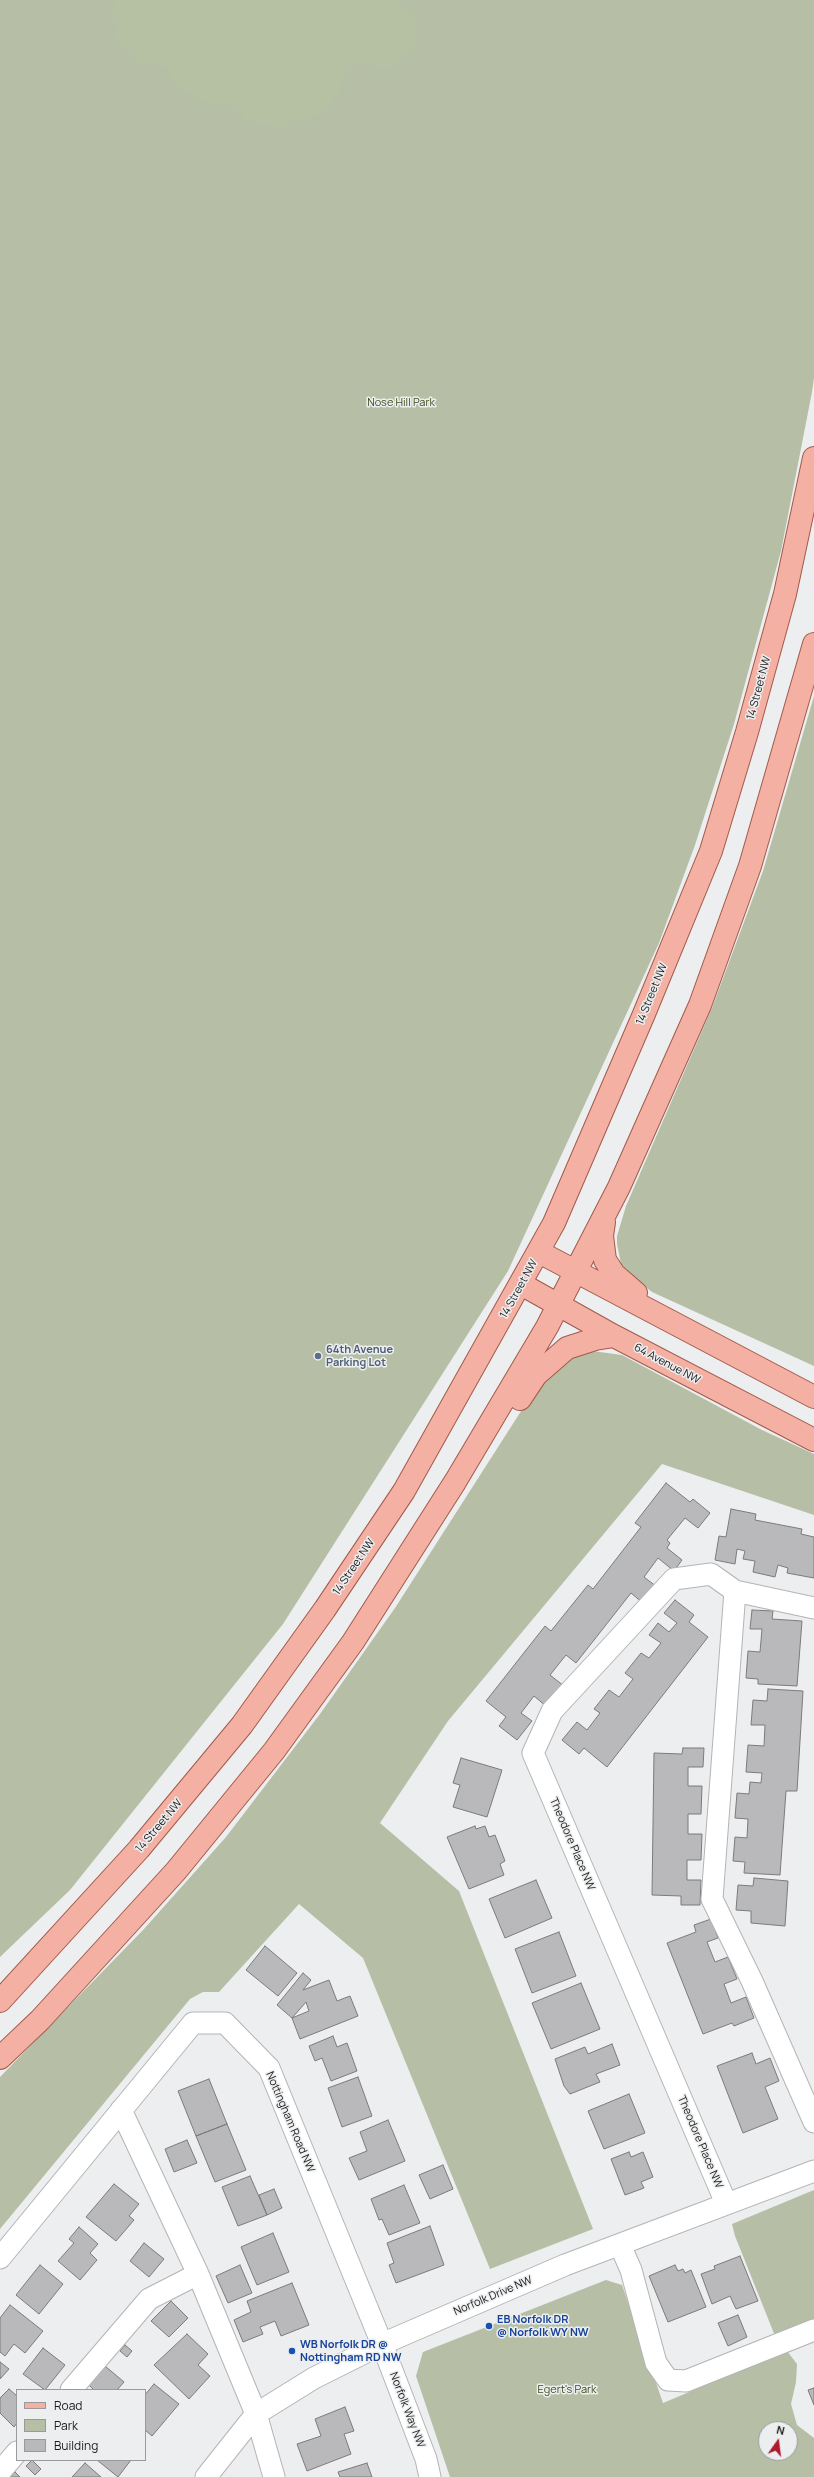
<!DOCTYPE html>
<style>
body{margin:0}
#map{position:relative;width:814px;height:2477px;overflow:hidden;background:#edeeef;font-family:Manrope,sans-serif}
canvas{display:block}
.legend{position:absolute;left:16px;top:2389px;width:130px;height:72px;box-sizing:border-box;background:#edeeef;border:1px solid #999a9b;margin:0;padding:5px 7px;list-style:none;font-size:12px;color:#1b1b1c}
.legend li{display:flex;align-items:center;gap:8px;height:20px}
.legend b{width:20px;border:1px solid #999a9b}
.north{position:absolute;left:758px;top:2421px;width:40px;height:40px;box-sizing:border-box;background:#edeeef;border:1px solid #999a9b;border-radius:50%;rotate:14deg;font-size:11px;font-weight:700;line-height:16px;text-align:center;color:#1b1b1c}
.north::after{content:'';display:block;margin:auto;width:14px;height:18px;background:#ad192e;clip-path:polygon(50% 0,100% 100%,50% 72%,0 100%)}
</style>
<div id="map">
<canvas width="814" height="2477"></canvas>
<ul class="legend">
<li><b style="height:5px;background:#f3b0a3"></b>Road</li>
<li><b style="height:11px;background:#b6bfa6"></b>Park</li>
<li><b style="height:11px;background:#b9b9bb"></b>Building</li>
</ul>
<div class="north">N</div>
</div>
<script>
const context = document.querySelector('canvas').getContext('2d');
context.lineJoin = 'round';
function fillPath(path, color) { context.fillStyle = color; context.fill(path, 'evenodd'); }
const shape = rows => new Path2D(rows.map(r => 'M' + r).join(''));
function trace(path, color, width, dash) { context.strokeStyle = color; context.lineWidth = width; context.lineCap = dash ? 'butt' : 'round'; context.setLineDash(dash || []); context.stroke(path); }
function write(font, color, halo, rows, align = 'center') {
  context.font = font + ' Manrope,sans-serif'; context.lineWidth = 3; context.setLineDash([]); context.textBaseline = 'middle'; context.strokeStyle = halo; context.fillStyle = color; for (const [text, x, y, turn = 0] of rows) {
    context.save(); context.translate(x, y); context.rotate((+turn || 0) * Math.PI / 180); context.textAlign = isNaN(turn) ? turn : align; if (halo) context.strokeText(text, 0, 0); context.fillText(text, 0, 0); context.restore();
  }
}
fillPath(shape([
 [0,0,814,0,814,378,812,392,781,551,734,724,695,845,659,943,508,1271,283,1624,70,1890,0,1957],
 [814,696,814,1366,652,1292,633,1277,621,1264,617,1244,617,1236,626,1206,712,1008,763,871],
 [585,1350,622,1355,762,1430,814,1454,814,1515,662,1464,448,1721,380,1823,459,1891,593,2229,490,2269,363,1958,299,1904,219,1992,203,1992,190,1999,0,2229,0,2077,144,1929,226,1837,320,1714,395,1608,532,1394,561,1364],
 [814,2190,814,2320,775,2336,735,2236,732,2224],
 [606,2280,622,2285,663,2403,787,2351,797,2364,796,2382,791,2404,797,2425,814,2438,814,2477,450,2477,416,2376,423,2352],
 [766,2429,790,2429,790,2453,766,2453]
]), '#b6bfa6');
fillPath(shape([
 [115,0,395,0,415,16,417,43,387,71,369,64,347,66,338,93,323,110,305,121,296,118,281,129,247,120,235,105,207,103,178,88,166,66,140,64,115,39,119,27,112,22]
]), '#b6c1a3');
const building = shape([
 [666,1483,690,1502,693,1499,710,1513,698,1528,685,1518,667,1540,670,1543,667,1548,682,1560,674,1571,658,1558,644,1577,657,1587,644,1604,631,1593,576,1663,566,1655,550,1675,564,1686,547,1707,534,1696,521,1713,532,1721,517,1740,499,1726,506,1717,486,1701,545,1626,551,1631,588,1585,593,1589,641,1527,635,1523,666,1483],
 [731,1509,756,1514,755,1520,802,1529,801,1534,814,1537,814,1578,787,1573,788,1568,778,1565,775,1577,753,1572,755,1561,743,1559,745,1551,737,1549,735,1564,715,1560,719,1536,726,1537,731,1509],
 [675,1600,694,1615,689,1622,708,1637,607,1767,584,1748,579,1754,562,1740,577,1722,587,1730,600,1713,594,1709,609,1690,619,1697,633,1679,625,1673,641,1653,649,1658,661,1643,649,1635,658,1623,669,1632,677,1623,664,1613,675,1600],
 [752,1610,773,1611,772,1619,802,1621,797,1686,758,1684,758,1679,746,1678,748,1651,760,1652,762,1629,750,1629,752,1610],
 [768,1689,803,1691,797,1791,786,1791,780,1875,744,1873,745,1862,733,1861,735,1837,747,1838,748,1819,735,1818,737,1793,749,1794,750,1782,761,1783,762,1773,746,1772,748,1745,764,1746,765,1725,751,1725,753,1700,767,1701,768,1689],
 [683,1748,704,1748,703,1767,688,1767,688,1786,702,1786,701,1814,688,1814,688,1834,702,1834,701,1860,687,1860,687,1880,701,1880,700,1905,681,1905,681,1896,652,1895,654,1753,682,1754,683,1748],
 [461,1758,502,1770,487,1817,453,1807,460,1785,453,1783,461,1758],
 [475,1826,476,1829,485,1826,489,1837,495,1835,505,1861,500,1864,504,1875,469,1889,447,1837,475,1826],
 [754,1878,788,1881,785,1926,751,1923,751,1911,736,1910,738,1885,753,1886,754,1878],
 [536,1880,552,1918,505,1938,489,1899,536,1880],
 [711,1919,718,1938,707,1942,715,1962,728,1957,737,1979,724,1984,731,2003,746,1997,754,2018,734,2026,732,2023,703,2034,667,1943,696,1932,694,1925,711,1919],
 [559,1932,576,1976,532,1993,515,1949,559,1932],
 [265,1946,297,1973,278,1996,246,1970,265,1946],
 [303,1973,311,1980,303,1990,329,1980,337,2001,350,1996,358,2016,300,2039,292,2018,309,2011,306,2002,292,2018,277,2005,303,1973],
 [581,1983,600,2029,551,2049,532,2003,581,1983],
 [333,2036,337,2047,347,2043,357,2071,331,2081,322,2058,315,2061,309,2046,333,2036],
 [612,2044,620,2065,596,2074,600,2082,570,2094,564,2086,555,2059,585,2047,588,2054,612,2044],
 [752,2053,756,2064,770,2058,779,2081,765,2087,778,2119,743,2133,717,2066,752,2053],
 [358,2077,372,2116,342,2127,328,2088,358,2077],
 [209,2079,227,2124,196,2136,178,2091,209,2079],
 [629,2094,645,2133,604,2149,588,2111,629,2094],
 [388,2120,405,2161,359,2180,349,2158,367,2151,360,2132,388,2120],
 [227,2124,246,2170,215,2182,196,2136,227,2124],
 [187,2140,197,2163,174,2172,165,2149,187,2140],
 [629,2152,631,2157,643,2152,653,2177,641,2182,644,2188,625,2195,611,2159,629,2152],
 [443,2165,453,2189,430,2199,419,2175,443,2165],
 [250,2176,267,2215,238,2226,222,2187,250,2176],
 [114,2184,139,2204,129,2216,134,2220,116,2241,86,2217,114,2184],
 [404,2185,420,2223,389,2235,382,2219,379,2220,371,2199,404,2185],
 [274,2189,282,2208,267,2215,259,2195,274,2189],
 [430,2226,444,2265,396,2283,389,2265,394,2263,387,2243,430,2226],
 [79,2227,98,2244,90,2253,97,2260,80,2280,58,2261,74,2243,69,2239,79,2227],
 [273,2233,289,2272,257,2285,241,2247,273,2233],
 [144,2243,164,2259,149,2277,130,2261,144,2243],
 [740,2256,758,2301,736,2309,730,2296,712,2304,701,2274,715,2269,714,2266,740,2256],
 [40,2265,63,2284,39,2314,16,2295,40,2265],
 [240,2265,252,2293,228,2303,216,2276,240,2265],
 [675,2265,678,2271,683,2269,685,2273,691,2270,706,2307,668,2322,649,2276,675,2265],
 [292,2283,309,2325,281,2336,275,2321,260,2327,263,2334,243,2342,234,2320,251,2312,247,2301,292,2283],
 [171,2301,188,2318,169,2337,151,2321,171,2301],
 [10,2305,43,2331,25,2353,14,2344,5,2356,0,2352,0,2318,10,2305],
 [738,2315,747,2337,728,2346,718,2323,738,2315],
 [187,2334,208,2354,198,2365,210,2376,189,2399,154,2365,187,2334],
 [125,2345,132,2351,127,2357,120,2351,125,2345],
 [43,2348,65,2365,45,2390,23,2374,43,2348],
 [0,2362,9,2369,0,2379,0,2362],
 [105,2366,124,2382,117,2390,94,2390,89,2385,105,2366],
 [154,2384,179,2404,152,2436,145,2430,145,2395,154,2384],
 [814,2388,814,2405,808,2390,814,2388],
 [9,2389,17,2396,17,2423,14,2427,0,2413,0,2398,9,2389],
 [345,2407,354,2431,344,2434,351,2454,307,2471,297,2444,321,2436,315,2419,345,2407],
 [32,2460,41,2469,35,2475,26,2466,32,2460],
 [97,2460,131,2460,118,2477,97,2460],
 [85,2463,101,2477,72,2477,85,2463],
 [367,2463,372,2477,340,2477,338,2472,367,2463],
 [15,2472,20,2477,10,2477,15,2472]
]);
fillPath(building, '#b9b9bb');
trace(building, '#7b7b7d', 1);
const minor = shape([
 [735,1591,712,1899,752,1981,814,2122],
 [121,2110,198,2274,256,2414,274,2477],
 [726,2203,533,1753,552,1711,674,1579,711,1574,735,1591,814,1608],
 [620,2245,631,2270,656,2363,668,2380,686,2381,814,2330],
 [0,2258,193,2023,225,2023,269,2068,382,2344,426,2459,430,2477],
 [71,2390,149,2299,198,2274],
 [0,2472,17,2452],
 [206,2477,256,2414,314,2378,382,2344,565,2265,814,2171]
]);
const major = shape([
 [604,1222,602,1236,605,1260,614,1274,636,1293],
 [539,1252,814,1397],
 [521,1284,614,1336,814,1440],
 [520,1399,536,1375,567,1348,595,1339,614,1336],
 [0,2001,139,1849,242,1725,325,1609,404,1491,554,1223,644,1014,711,851,747,732,785,594,814,458],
 [0,2058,40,2020,176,1871,274,1751,353,1642,455,1482,547,1327,619,1187,700,1005,750,866,814,644]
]);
trace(minor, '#b3b4b5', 23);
trace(major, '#a25a4b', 24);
trace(minor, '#fff', 21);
trace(major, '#f3b0a3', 22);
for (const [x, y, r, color] of [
 [318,1356,4,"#5c6f8a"],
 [489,2326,4,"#1a4fb4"],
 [292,2351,4,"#1a4fb4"]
]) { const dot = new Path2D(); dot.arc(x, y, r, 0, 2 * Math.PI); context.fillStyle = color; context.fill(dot); trace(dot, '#edeeef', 1.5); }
write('11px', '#3c4a1a', '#edeeef', [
 ["Nose Hill Park",401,403],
 ["Egert's Park",567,2390]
]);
write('11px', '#1b1b1c', '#edeeef', [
 ["14 Street NW",759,688,-75],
 ["14 Street NW",652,994,-68],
 ["14 Street NW",519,1289,-61],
 ["64 Avenue NW",667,1364,28],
 ["14 Street NW",354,1567,-56],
 ["14 Street NW",159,1826,-50],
 ["Theodore Place NW",572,1844,67],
 ["Nottingham Road NW",290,2122,67],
 ["Theodore Place NW",700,2142,67],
 ["Norfolk Drive NW",493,2296,-23],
 ["Norfolk Way NW",407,2410,69]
]);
write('bold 11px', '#4e5e75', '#edeeef', [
 ["64th Avenue",326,1350],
 ["Parking Lot",326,1363]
], 'left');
write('bold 11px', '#164399', '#edeeef', [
 ["EB Norfolk DR",497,2320],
 ["@ Norfolk WY NW",497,2333],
 ["WB Norfolk DR @",300,2345],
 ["Nottingham RD NW",300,2358]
], 'left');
</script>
